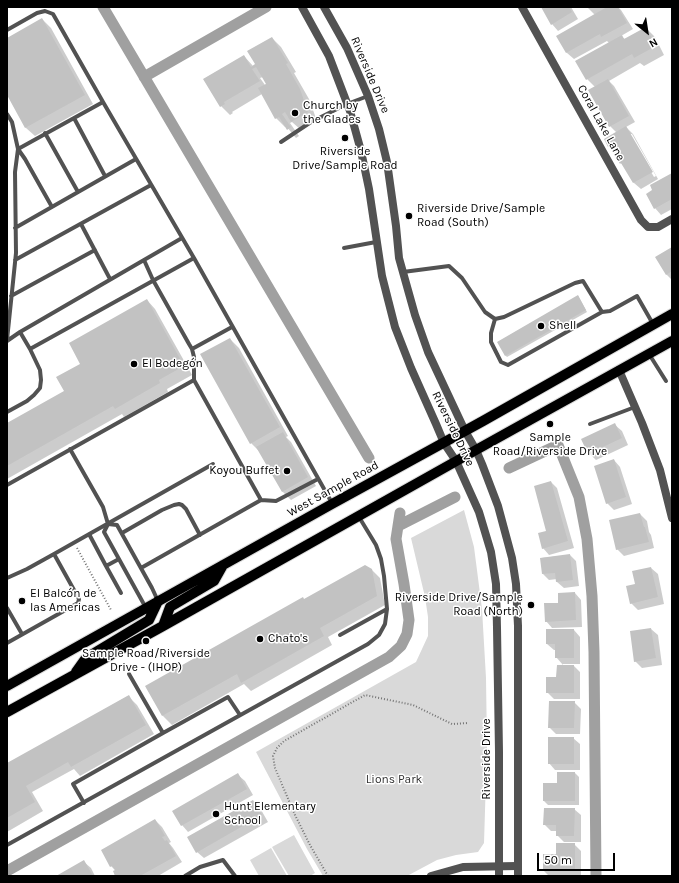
<!DOCTYPE html>
<meta charset="utf-8">
<style>
body{margin:0}
#map{position:relative;width:679px;height:883px;overflow:hidden;background:#fff;font-family:Karla,sans-serif}
canvas{display:block}
.frame{position:absolute;inset:0;border:8px solid #000;pointer-events:none}
.north{position:absolute;left:627px;top:12px;width:40px;height:40px;-webkit-text-stroke:3px #fff;paint-order:stroke;rotate:150deg;font-size:11px;font-weight:700;line-height:16px;text-align:center;color:#000}
.north::after{content:'';display:block;margin:auto;width:14px;height:18px;background:#000;clip-path:polygon(50% 0,100% 100%,50% 72%,0 100%)}
.scale{position:absolute;left:537px;top:853px;width:78px;height:18px;box-sizing:border-box;border:2px solid #000;border-top:0;padding-left:5px;font-size:12px;line-height:14px;white-space:nowrap;color:#000;-webkit-text-stroke:3px #fff;paint-order:stroke}
</style>
<div id="map">
<canvas width="679" height="883"></canvas>
<div class="frame"></div>
<div class="north">N</div>
<div class="scale">50 m</div>
</div>
<script>
const context = document.querySelector('canvas').getContext('2d');
context.lineJoin = 'round';
function fillPath(path, color) { context.fillStyle = color; context.fill(path, 'evenodd'); }
const shape = rows => new Path2D(rows.map(r => 'M' + r).join(''));
function trace(path, color, width, dash) { context.strokeStyle = color; context.lineWidth = width; context.lineCap = dash ? 'butt' : 'round'; context.setLineDash(dash || []); context.stroke(path); }
function write(font, color, halo, rows, align = 'center') {
  context.font = font + ' Karla,sans-serif'; context.lineWidth = 3; context.setLineDash([]); context.textBaseline = 'middle'; context.strokeStyle = halo; context.fillStyle = color; for (const [text, x, y, turn = 0] of rows) {
    context.save(); context.translate(x, y); context.rotate((+turn || 0) * Math.PI / 180); context.textAlign = isNaN(turn) ? turn : align; if (halo) context.strokeText(text, 0, 0); context.fillText(text, 0, 0); context.restore();
  }
}
fillPath(shape([
 [464,510,474,547,482,609,486,678,487,746,484,843,478,852,456,855,437,860,407,876,323,876,307,849,256,752,416,662,428,636,428,617,425,597,411,538],
 [294,835,315,873,310,876,289,876,272,847],
 [271,848,287,876,259,876,250,860]
]), '#d9d9d9');
fillPath(shape([
 [542,7,571,7,578,19,558,31,552,24],
 [587,7,618,7,621,10,633,29,621,36,626,40,646,28,655,37,664,55,644,66,640,63,609,81,614,86,635,122,626,127,633,134,658,179,641,189,634,183,626,169,621,163,613,150,609,146,605,139,617,133,610,126,595,87,587,79,609,43,607,41,574,59,567,53,558,37,595,15],
 [629,134,632,134,656,176,654,177],
 [42,19,51,28,93,104,35,136,26,128,7,93,7,39],
 [272,38,281,47,296,72,294,73,309,99,317,121,301,130,292,122,290,123,299,136,296,138,286,126,285,127,276,118,262,94,232,112,233,113,230,115,221,106,204,79,244,56,253,66,256,65],
 [263,77,267,84,265,85,260,78],
 [672,174,672,209,661,215,655,208],
 [672,248,672,280,666,274],
 [578,296,587,312,507,357,506,356,498,342],
 [147,300,155,309,192,375,167,389,168,392,124,417,122,414,7,479,7,424,65,392,82,364],
 [230,339,239,348,288,436,286,437,291,442,316,486,291,500,282,491,260,452,251,443],
 [615,425,622,431,628,445,596,460,589,453],
 [614,460,620,467,632,504,614,510,607,503],
 [551,482,557,488,574,548,549,555,543,548,548,531],
 [640,514,647,521,649,532,651,535,654,548,624,556,617,549],
 [570,555,576,561,579,586,564,588,557,582,557,579,549,580,543,574,541,558],
 [651,568,658,574,664,604,638,610,631,603,636,585],
 [371,569,380,578,385,605,328,637,332,645,251,691,244,684,172,725,163,716,146,687,304,600],
 [575,593,581,600,582,627,552,628,546,621,559,604],
 [651,629,658,635,662,665,642,668,635,661],
 [574,630,580,637,580,664,563,664,563,665,556,657,556,650,554,650,547,644],
 [574,666,580,672,580,699,554,699,547,692],
 [128,696,137,705,154,734,80,776,74,769,32,792,43,811,7,832,7,765],
 [574,702,581,709,580,734,556,734,549,727],
 [573,738,580,744,580,770,555,770,549,763],
 [575,773,579,777,579,805,548,805,544,801,558,784],
 [238,775,245,781,253,795,188,832,182,825],
 [253,801,260,808,268,822,204,858,197,852],
 [574,809,581,815,581,842,564,842,557,835,557,831,551,831,544,824],
 [155,820,162,827,171,842,169,843,173,848,182,862,158,876,117,876,116,871,111,866],
 [574,844,581,851,581,876,549,876,544,871,557,855],
 [84,862,91,868,95,876,58,876]
]), '#0003');
trace(shape([
 [103,7,369,458],
 [144,77,266,7],
 [509,468,558,445,579,497,587,539,592,596,594,652,596,876],
 [398,526,455,497],
 [7,871,389,657,401,646,407,634,409,620,404,584,396,539,400,513]
]), '#a0a0a0', 11);
fillPath(shape([
 [541,7,569,7,572,12,551,25],
 [607,7,618,7,627,23,601,37,600,34,566,53,556,36],
 [42,18,85,95,25,128,7,95,7,38],
 [646,27,656,46,634,58,632,54,586,80,575,61,622,35,624,39],
 [272,37,288,63,286,64,300,89,308,112,291,122,285,112,282,114,291,127,287,130,279,117,275,119,258,88,266,84,256,67,252,69,260,81,224,102,225,104,220,107,203,79,244,55,251,67,255,64,247,51],
 [608,79,629,116,609,127,588,90],
 [626,126,653,172,633,183,621,163,620,164,610,146,608,147,604,139],
 [672,173,672,199,654,209,646,194,652,190,650,185],
 [672,247,672,271,666,275,655,257],
 [578,295,586,310,505,356,497,342],
 [147,299,184,366,159,380,160,383,115,409,113,406,7,466,7,423,64,391,56,377,80,364,69,343],
 [230,338,280,427,250,444,200,354],
 [615,423,622,438,588,454,581,439],
 [283,432,308,477,282,492,256,447],
 [614,459,626,497,606,504,594,466],
 [551,481,568,541,542,549,538,533,546,531,534,486],
 [640,513,644,527,645,527,649,542,616,550,609,520],
 [570,554,573,580,556,582,555,573,542,574,540,558],
 [365,565,372,569,377,596,320,628,324,636,241,683,237,674,162,716,145,686,303,597,304,599],
 [651,567,658,597,630,604,626,586,635,584,632,571],
 [575,592,576,620,545,622,544,603,558,603,558,593],
 [651,628,656,658,634,662,630,631],
 [546,629,574,629,574,658,555,658,555,644,546,644],
 [557,665,574,665,574,693,546,693,546,677,556,677],
 [129,695,146,725,71,767,68,762,26,786,35,802,7,818,7,763],
 [549,701,575,701,574,728,548,728],
 [548,737,574,737,574,764,548,764],
 [557,772,575,772,575,801,543,801,543,783,557,783],
 [238,773,247,789,181,826,172,811],
 [253,800,262,815,196,853,187,837],
 [544,808,575,808,574,836,556,836,556,825,543,825],
 [155,819,165,836,162,837,165,841,167,840,176,856,140,876,115,876,113,871,115,870,112,866,110,867,101,850],
 [556,843,575,843,575,871,543,871,543,854,556,854],
 [84,860,93,876,56,876]
]), '#c2c2c2');
const primary = shape([
 [163,626,170,607,214,581,223,565],
 [76,672,86,658,149,620,158,601],
 [7,686,332,504,483,421,672,314],
 [7,712,163,626,476,450,672,341]
]);
trace(primary, '#dbdbdb', 12);
trace(shape([
 [77,548,111,610],
 [328,876,310,845,295,815,275,768,273,756,277,748,284,741,365,695,413,705,452,724,468,723]
]), '#747474', 2, [1, 2]);
trace(shape([
 [7,30,37,13,45,11,53,14,103,102,194,258],
 [7,114,12,122,18,149,15,172,16,253,7,340],
 [74,118,105,176],
 [45,133,78,192],
 [281,142,311,122,347,104,368,96],
 [52,207,25,159,18,149,103,102],
 [81,224,110,279],
 [15,228,136,159],
 [182,238,144,260,153,280,189,344,192,349],
 [344,248,376,242],
 [15,260,151,185],
 [403,272,449,266,462,278,485,312,495,319,504,317,575,283,583,281,602,312,610,311,637,296,653,324],
 [11,296,95,250],
 [495,319,491,333,491,342,501,362,508,365,602,312],
 [20,332,144,260],
 [7,341,20,332,30,349],
 [649,354,666,381],
 [194,380,194,357,192,349,232,327],
 [7,412,27,401,34,395,40,388,41,380,40,370,30,349,194,258,332,503],
 [590,424,635,407],
 [70,449,103,507,108,524,104,532,146,608],
 [7,485,194,380,261,500,141,568],
 [261,500,276,501,318,479],
 [108,524,117,525,152,588,158,601],
 [122,533,162,510,174,505,179,504,182,505,186,509,200,535],
 [89,534,106,566,119,559],
 [106,566,121,593],
 [7,578,27,569,54,554,213,464],
 [7,608,22,634],
 [340,635,387,609],
 [7,643,78,603,79,599,54,554],
 [163,733,228,697,240,715],
 [84,803,73,784,163,733,129,674],
 [7,845,368,644,379,635,385,624,387,609,384,576,381,559,376,545,359,517],
 [185,876,200,867,223,860,235,876]
]), '#525252', 4);
trace(shape([
 [522,7,641,220,648,227,658,227,672,219],
 [619,370,642,423,660,470,672,518],
 [431,876,463,867,517,866]
]), '#525252', 8);
trace(shape([
 [302,7,329,56,350,111,361,151,369,189,382,276,395,327,411,368,436,424,444,443,456,461,479,512,491,552,496,584,497,628,499,752,499,876],
 [324,7,347,48,368,96,379,129,387,162,396,226,399,258,415,315,428,352,465,431,476,450,482,464,498,506,512,558,516,584,518,626,518,876]
]), '#525252', 8);
trace(primary, '#000', 10);
for (const [x, y, r, color] of [
 [295,113,4,"#000"],
 [345,138,4,"#000"],
 [409,216,4,"#000"],
 [541,326,4,"#000"],
 [134,364,4,"#000"],
 [550,424,4,"#000"],
 [287,471,4,"#000"],
 [22,601,4,"#000"],
 [531,605,4,"#000"],
 [260,639,4,"#000"],
 [146,641,4,"#000"],
 [216,814,4,"#000"]
]) { const dot = new Path2D(); dot.arc(x, y, r, 0, 2 * Math.PI); context.fillStyle = color; context.fill(dot); trace(dot, '#fff', 1.5); }
write('12px', '#000', '#fff', [
 ["Riverside Drive",370,75,67],
 ["Coral Lake Lane",601,123,61],
 ["Riverside Drive",453,429,64],
 ["West Sample Road",333,489,-29],
 ["Riverside Drive",487,759,-90]
]);
write('12px', '#000', '#fff', [
 ["Church by",303,106],
 ["the Glades",303,120],
 ["Riverside",345,152,"center"],
 ["Drive/Sample Road",345,166,"center"],
 ["Riverside Drive/Sample",417,209],
 ["Road (South)",417,223],
 ["Shell",549,326],
 ["El Bodegón",142,364],
 ["Sample",550,438,"center"],
 ["Road/Riverside Drive",550,452,"center"],
 ["Koyou Buffet",279,471,"right"],
 ["El Balcón de",30,594],
 ["las Americas",30,608],
 ["Riverside Drive/Sample",523,598,"right"],
 ["Road (North)",523,612,"right"],
 ["Chato's",268,639],
 ["Sample Road/Riverside",146,654,"center"],
 ["Drive - (IHOP)",146,668,"center"],
 ["Hunt Elementary",224,807],
 ["School",224,821]
], 'left');
write('12px', '#303030', '#fff', [
 ["Lions Park",394,780]
]);
</script>
